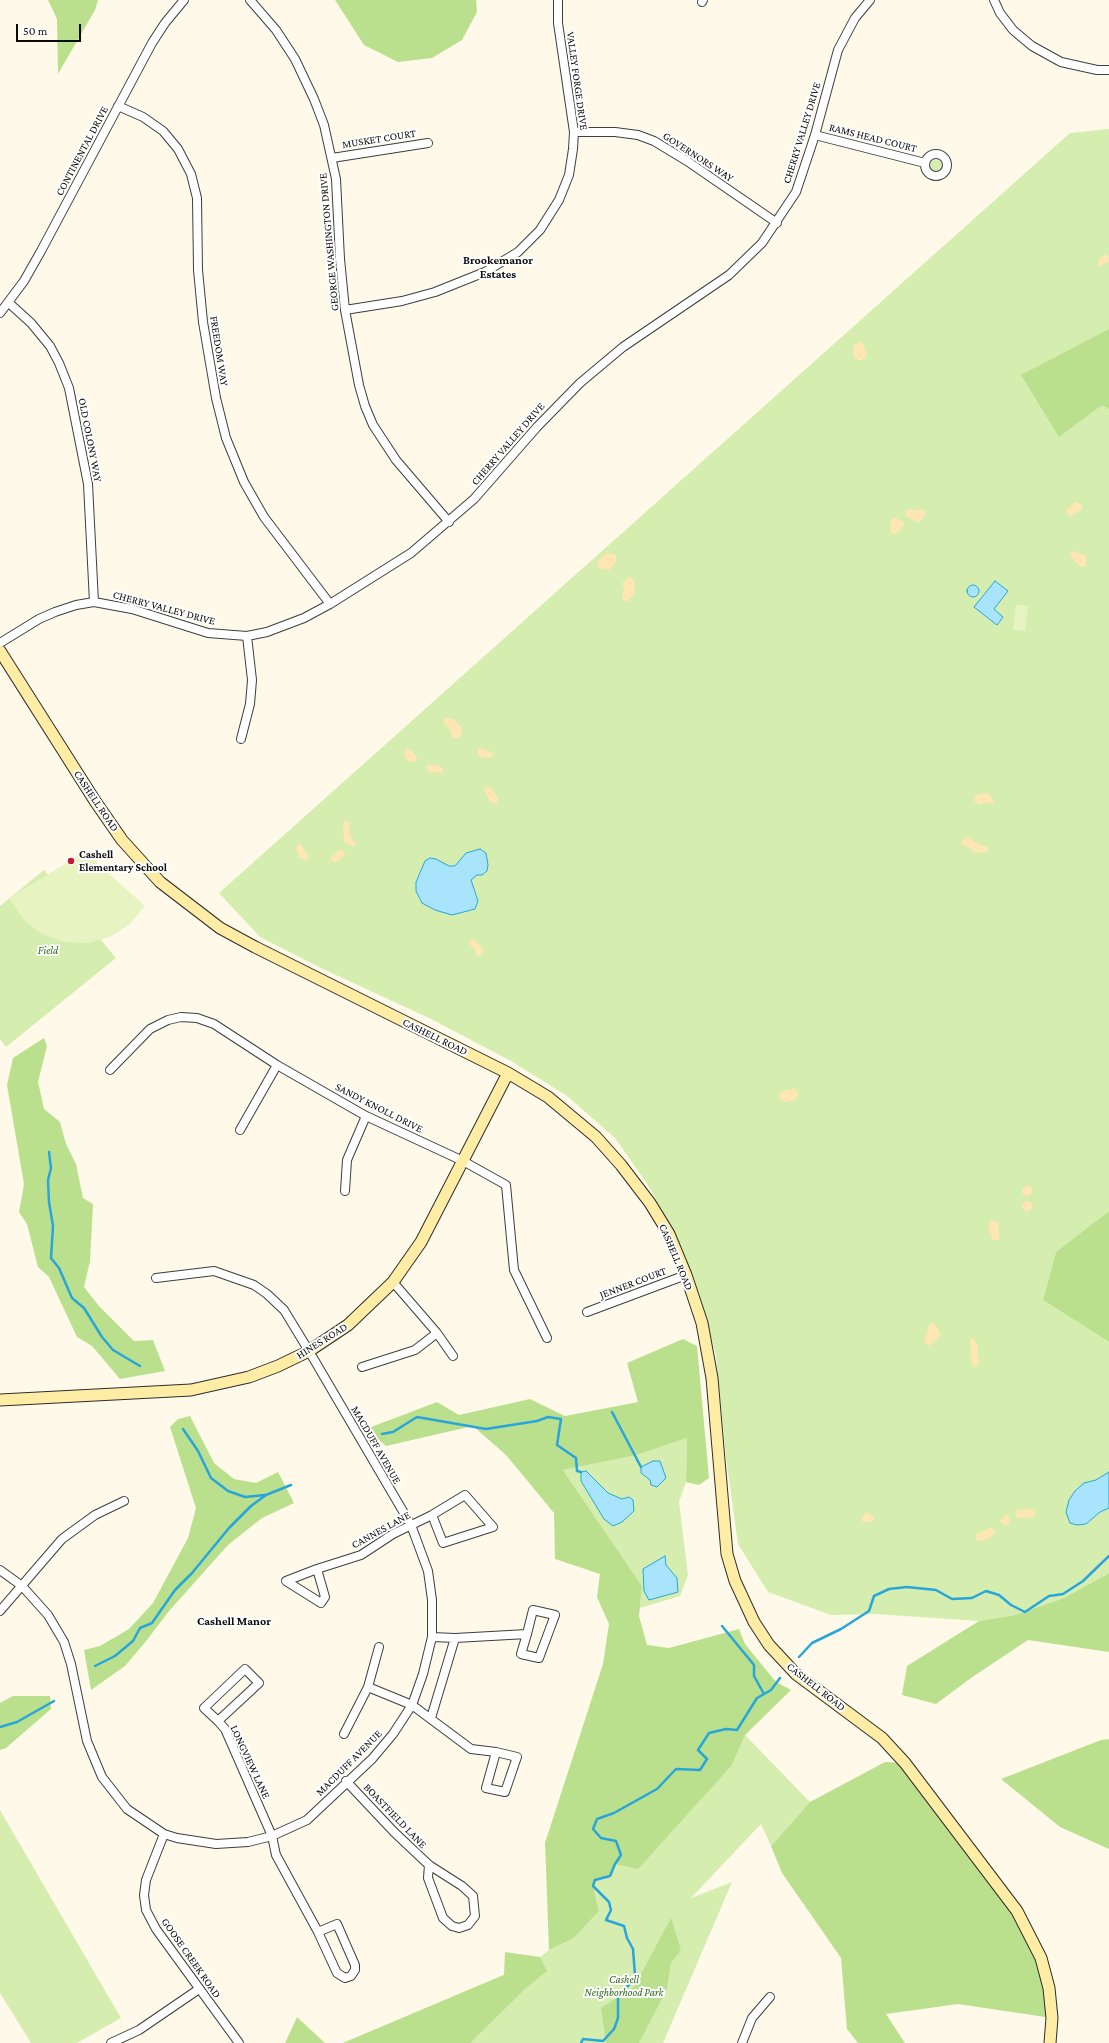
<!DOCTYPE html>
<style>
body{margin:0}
#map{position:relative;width:1109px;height:2043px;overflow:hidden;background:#fff9ea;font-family:"Crimson Pro",serif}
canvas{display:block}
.scale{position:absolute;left:16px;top:24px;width:65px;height:18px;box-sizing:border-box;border:2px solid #0b0b0b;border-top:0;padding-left:5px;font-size:12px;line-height:14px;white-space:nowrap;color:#0b0b0b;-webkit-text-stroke:3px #fff;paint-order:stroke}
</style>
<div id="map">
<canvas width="1109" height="2043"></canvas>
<div class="scale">50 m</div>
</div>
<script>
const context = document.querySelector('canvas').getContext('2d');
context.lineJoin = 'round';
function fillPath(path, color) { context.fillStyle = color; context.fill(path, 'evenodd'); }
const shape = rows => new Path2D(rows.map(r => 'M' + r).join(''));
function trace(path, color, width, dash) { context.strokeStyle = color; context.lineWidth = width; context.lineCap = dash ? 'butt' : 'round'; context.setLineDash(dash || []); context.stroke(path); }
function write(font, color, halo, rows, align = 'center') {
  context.font = font + ' "Crimson Pro",serif'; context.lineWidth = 4; context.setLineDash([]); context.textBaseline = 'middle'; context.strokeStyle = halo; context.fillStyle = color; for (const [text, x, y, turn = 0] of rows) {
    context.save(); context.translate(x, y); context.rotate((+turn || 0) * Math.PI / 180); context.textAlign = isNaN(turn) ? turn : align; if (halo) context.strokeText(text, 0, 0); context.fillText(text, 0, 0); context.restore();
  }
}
fillPath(shape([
 [1109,129,1109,1211,1056,1252,1043,1300,1109,1342,1109,1573,1064,1598,1015,1615,979,1621,875,1614,831,1615,768,1592,738,1544,726,1458,716,1355,695,1283,676,1235,648,1185,615,1138,567,1096,511,1061,431,1019,323,969,260,937,219,893,1070,133],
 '930 166a6 6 0 1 1 12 0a6 6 0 1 1-12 0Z',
 [44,870,116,958,6,1047,0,1039,0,906],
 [687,1438,686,1482,679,1502,688,1575,680,1596,640,1608,642,1586,563,1470,637,1455],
 [745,1735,810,1802,771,1846,761,1824,691,1898,732,1882,663,2043,343,2043,541,1959,540,1957,549,1950,574,1938,599,1911,593,1886,595,1880,604,1879,615,1864,732,1765],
 [0,1810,121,2018,77,2043,31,2043,0,1993]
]), '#d6edb0');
fillPath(shape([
 [48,0,98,0,95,10,58,74,57,19],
 [335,0,476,0,477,12,462,40,432,58,398,62,364,45],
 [1109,329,1109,409,1102,405,1059,437,1021,375],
 [44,1038,47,1046,38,1082,44,1109,60,1122,66,1144,76,1164,83,1198,93,1204,90,1261,84,1287,99,1306,134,1341,153,1340,165,1371,120,1379,92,1346,77,1337,49,1277,38,1267,27,1224,19,1212,24,1184,7,1085,13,1058],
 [1109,1211,1109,1342,1043,1300,1056,1252],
 [683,1339,697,1346,709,1478,699,1485,686,1482,687,1438,637,1455,563,1470,642,1586,639,1616,647,1645,669,1648,739,1629,745,1644,776,1682,791,1690,745,1735,732,1765,638,1869,615,1864,610,1876,595,1880,593,1886,599,1911,574,1938,549,1950,545,1843,603,1664,609,1624,597,1597,600,1574,555,1559,554,1513,506,1455,473,1426,386,1446,366,1429,437,1402,459,1415,530,1399,565,1416,638,1402,627,1363],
 [190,1416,214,1463,234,1479,256,1483,278,1472,294,1503,262,1518,228,1545,169,1611,147,1640,125,1666,91,1690,84,1650,100,1646,129,1629,153,1603,188,1538,196,1508,170,1427,178,1419],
 [1109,1573,1109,1652,1028,1640,971,1678,936,1704,902,1695,907,1666,979,1621,1015,1615,1064,1598],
 [13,1696,50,1696,51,1709,6,1748,0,1750,0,1703],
 [1109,1739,1109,1849,1060,1827,1001,1779,1101,1740],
 [885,1762,905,1763,1032,1938,1052,2018,958,2004,886,2014,905,2043,858,2043,847,2029,841,1958,782,1873,771,1846,810,1802],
 [671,1918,681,1950,671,1963,667,1989,639,2043,606,2043,601,2008,634,1987],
 [505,1952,540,1957,547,1971,526,1988,470,2043,343,2043,504,1975],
 [297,2017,325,2043,285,2043]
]), '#bae08d');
fillPath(shape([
 [1104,254,1108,256,1109,261,1100,266,1098,264,1098,261],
 [861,342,863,344,867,355,865,359,858,361,854,356,853,348,854,345],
 [1076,502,1082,505,1082,509,1071,516,1067,514,1067,509],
 [911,509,916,511,922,509,926,512,919,523,906,516,906,511],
 [895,517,904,523,904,525,897,533,892,534,890,527,892,518],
 [1073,551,1086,556,1086,567,1080,566,1072,559,1070,553],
 [607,553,616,555,616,562,609,570,597,568,599,560],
 [629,577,634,580,635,592,628,601,624,601,622,597,624,591,622,583],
 [444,718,453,719,461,726,462,732,459,738,455,739,452,737,449,728,444,724],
 [479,748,491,752,493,753,492,758,478,756,477,751],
 [406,749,410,749,417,757,416,761,410,762,405,758,404,754],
 [427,765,440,766,443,770,443,773,429,772,427,771],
 [485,787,491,788,498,798,497,803,495,804,489,800,484,790],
 [988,793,994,800,993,803,985,802,980,805,975,802,974,800,976,795],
 [345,821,349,822,350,837,356,843,353,847,344,842,343,825],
 [967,836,977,844,988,847,988,851,976,853,970,848,962,845,961,842],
 [299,843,309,856,309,859,304,860,299,857,296,848],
 [339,850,344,851,345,855,335,863,330,858],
 [474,939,484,950,480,956,476,955,476,950,469,944,469,942],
 [794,1088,798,1092,798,1096,792,1101,785,1102,779,1097,780,1094,783,1091],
 '1022 1191a5 5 0 1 1 10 0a5 5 0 1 1-10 0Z',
 '1022 1206a5 5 0 1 1 10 0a5 5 0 1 1-10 0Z',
 [991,1221,999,1222,998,1230,1000,1237,998,1240,992,1239,988,1225],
 [930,1323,933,1323,936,1326,941,1335,929,1346,924,1342],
 [970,1339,974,1339,978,1345,977,1351,979,1362,975,1368,972,1364],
 [1031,1509,1036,1512,1034,1517,1019,1518,1015,1516,1017,1510],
 [866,1512,873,1516,874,1521,863,1522,861,1519],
 [1006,1515,1009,1516,1010,1521,1007,1525,1003,1525,1000,1520],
 [993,1527,995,1533,989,1538,982,1541,978,1541,975,1538,977,1534]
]), '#ffe6b2');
fillPath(shape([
 [1016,605,1028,606,1025,631,1013,629],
 [85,852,145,906,130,924,110,937,88,943,64,942,42,934,24,920,9,898]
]), '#e7f4c2');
const water = shape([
 [995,581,1008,591,994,609,1003,617,997,625,974,607,995,581],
 '967 591a6 6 0 1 1 12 0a6 6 0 1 1-12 0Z',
 [480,849,486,853,488,865,487,871,482,875,477,875,471,880,478,901,475,909,452,915,435,910,422,903,416,891,416,882,425,861,430,858,436,859,449,866,455,866,466,853,480,849],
 [653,1461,660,1461,666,1478,657,1487,651,1485,650,1480,641,1473,641,1467,653,1461],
 [586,1471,608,1493,622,1499,629,1497,633,1500,634,1511,622,1522,613,1526,604,1519,581,1481,581,1472,586,1471],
 [1109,1472,1109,1508,1100,1512,1086,1524,1077,1525,1070,1523,1066,1512,1069,1500,1075,1491,1084,1483,1096,1480,1109,1472],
 [665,1556,666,1565,677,1578,678,1592,649,1600,644,1591,643,1569,665,1556]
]);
fillPath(water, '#a8e5fd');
trace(water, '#28a5db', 1);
trace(shape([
 [49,1152,51,1168,48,1180,49,1202,53,1226,51,1258,59,1268,72,1298,84,1308,102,1337,113,1350,140,1366],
 [612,1412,641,1467],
 [183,1429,198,1451,211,1478,228,1491,245,1497,265,1495],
 [382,1434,393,1432,417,1417,486,1429,537,1421,548,1417,561,1419,557,1445,576,1458,577,1471,581,1472],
 [722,1626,754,1665,754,1676,764,1694],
 [799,1657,812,1643,841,1629,869,1611,874,1596,889,1589,907,1587,936,1590,952,1599,972,1598,986,1591,999,1595,1011,1605,1025,1612,1049,1596,1063,1594,1083,1581,1109,1556],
 [95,1666,115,1656,133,1641,140,1628,152,1623,175,1590,192,1573,229,1528,251,1506,266,1495,291,1485],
 [0,1727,17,1722,54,1701],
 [581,2043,583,2039,603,2041,614,2029,618,2018,618,1995,631,1983,635,1975,633,1949,627,1938,624,1926,606,1920,611,1910,609,1902,593,1886,595,1880,610,1876,615,1864,621,1855,616,1841,601,1838,593,1829,597,1819,614,1813,657,1789,676,1769,700,1770,707,1759,698,1750,709,1733,726,1729,737,1730,757,1698,771,1690,780,1678]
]), '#28a5db', 2.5);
const street = shape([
 [250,0,276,30,295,59,314,99,324,125,336,179,340,259,345,310,359,385,365,406,373,425,396,460,449,522],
 [994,0,1000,13,1013,30,1032,46,1061,62,1097,70,1109,70],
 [702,2,703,0],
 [118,106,143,117,163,131,178,149,191,174,197,198,198,270,203,322,216,398,226,438,244,482,264,517,330,604],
 [574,132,615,132,638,135,654,141,687,161,777,223],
 [815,135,925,163],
 '925 165a11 11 0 1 1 22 0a11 11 0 1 1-22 0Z',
 [332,158,428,143],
 [9,303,31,323,50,346,59,363,69,388,88,484,94,602],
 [345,310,402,301,435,292,485,272,518,252,540,230,559,200,569,175,573,149,574,132,558,23,558,0],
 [0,313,24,281,41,251,152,43,165,23,184,0],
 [0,643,39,619,55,612,76,605,94,602,132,609,208,633,247,636,267,632,304,618,330,604,411,553,474,499,537,427,580,383,623,347,729,275,762,243,796,192,815,135,838,50,855,18,870,0],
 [241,739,250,704,252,680,247,636],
 [110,1070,150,1029,168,1020,181,1017,197,1018,214,1024,277,1065,366,1116,463,1161,506,1185,514,1270,547,1338],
 [240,1130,277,1065],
 [345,1191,347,1160,366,1116],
 [587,1312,686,1275],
 [437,1333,453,1356],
 [362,1367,415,1350,437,1333,393,1282],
 [465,1495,493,1527,443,1543,432,1515,465,1495],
 [317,1569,361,1555,393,1534,432,1515],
 [317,1569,325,1597,321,1603,286,1581,317,1569],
 [0,1570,22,1586,48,1615,64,1642,71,1664,87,1741,102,1777,127,1809,164,1834,177,1838,216,1844,248,1842,272,1836,307,1820,372,1759,393,1734,412,1705,423,1674,432,1637,432,1600,428,1571,411,1525,309,1351,284,1310,267,1294,254,1285,214,1271,156,1278],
 [0,1611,62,1539,95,1515,124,1501],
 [432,1637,455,1638,527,1634,521,1654,539,1658,555,1615,533,1610,527,1634],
 [368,1687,379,1647],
 [431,1718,455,1638],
 [218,1721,204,1708,245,1669,259,1683,218,1721,225,1729,272,1836,276,1855,317,1930,318,1932,337,1973,345,1978,351,1976,355,1970,355,1965,337,1924,318,1932],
 [344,1734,368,1687,412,1705,471,1749,496,1752,517,1757,505,1792,486,1788,496,1752],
 [346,1781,394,1832,429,1865,462,1886,473,1896,475,1916,468,1925,459,1928,452,1926,443,1918,428,1878,429,1865],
 [164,1834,146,1880,144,1895,146,1910,156,1929,239,2043],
 [111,2043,139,2030,199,1989],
 [742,2043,752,2018,770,1997]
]);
const secondary = shape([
 [0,651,95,801,122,840,160,882,220,928,255,947,508,1073,548,1097,596,1137,621,1165,650,1203,669,1234,686,1275,702,1323,712,1378,727,1554,735,1581,754,1622,769,1645,796,1674,882,1738,905,1763,1017,1911,1041,1958,1049,1988,1052,2018,1050,2043],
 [0,1400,191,1390,249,1377,278,1366,309,1351,348,1325,393,1282,421,1242,508,1073]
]);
trace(street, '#3e3e3e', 10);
trace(secondary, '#2d2d2d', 13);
trace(street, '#fff', 8);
trace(secondary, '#ffeca5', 11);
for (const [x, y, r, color] of [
 [71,861,4,"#c91630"]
]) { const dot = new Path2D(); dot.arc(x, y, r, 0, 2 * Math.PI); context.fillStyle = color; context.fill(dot); trace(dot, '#fff', 1.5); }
write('11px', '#0b0b0b', '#fff', [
 ["VALLEY FORGE DRIVE",577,81,82],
 ["CHERRY VALLEY DRIVE",802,133,-73],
 ["RAMS HEAD COURT",873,138,14],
 ["MUSKET COURT",379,139,-9],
 ["CONTINENTAL DRIVE",82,151,-62],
 ["GOVERNORS WAY",698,157,33],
 ["GEORGE WASHINGTON DRIVE",329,242,-95],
 ["FREEDOM WAY",219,351,81],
 ["OLD COLONY WAY",90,440,79],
 ["CHERRY VALLEY DRIVE",508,444,-49],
 ["CHERRY VALLEY DRIVE",164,608,15],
 ["CASHELL ROAD",96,801,56],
 ["CASHELL ROAD",435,1037,26],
 ["SANDY KNOLL DRIVE",379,1108,27],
 ["CASHELL ROAD",676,1257,67],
 ["JENNER COURT",633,1283,-21],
 ["HINES ROAD",322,1341,-32],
 ["MACDUFF AVENUE",376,1445,60],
 ["CANNES LANE",381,1530,-29],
 ["CASHELL ROAD",816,1687,38],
 ["LONGVIEW LANE",250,1762,65],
 ["MACDUFF AVENUE",349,1763,-45],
 ["BOASTFIELD LANE",395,1816,46],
 ["GOOSE CREEK ROAD",191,1958,55]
]);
write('bold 11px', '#0b0b0b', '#fff', [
 ["Cashell",79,855],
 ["Elementary School",79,868]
], 'left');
write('italic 11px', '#2f6916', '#fff', [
 ["Field",48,951],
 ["Cashell",624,1980],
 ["Neighborhood Park",624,1993]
]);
write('bold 12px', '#0b0b0b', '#fff', [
 ["Brookemanor",498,260],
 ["Estates",498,274],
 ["Cashell Manor",234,1621]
]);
</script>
